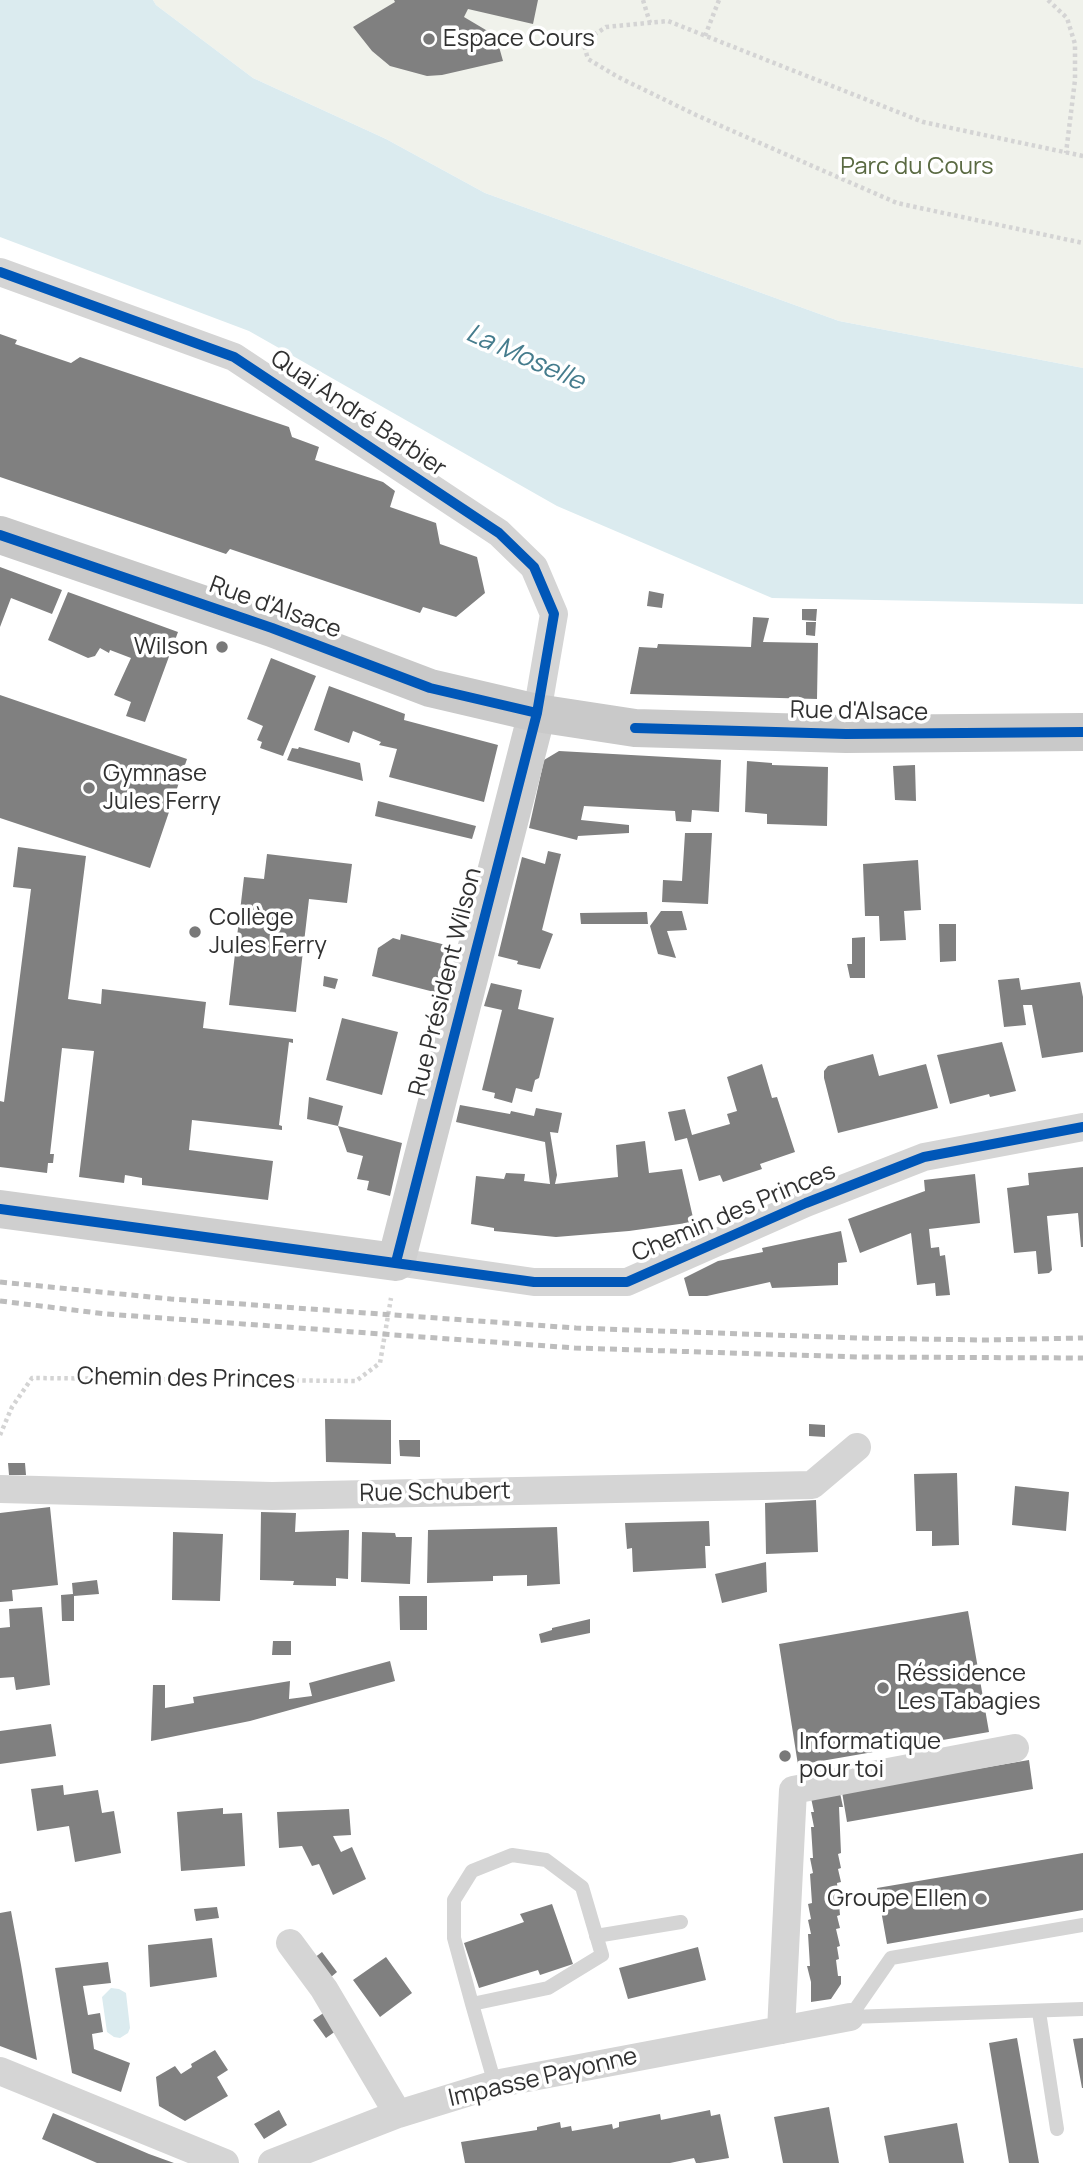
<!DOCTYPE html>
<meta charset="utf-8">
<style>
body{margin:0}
canvas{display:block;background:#fff}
</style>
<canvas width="1083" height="2163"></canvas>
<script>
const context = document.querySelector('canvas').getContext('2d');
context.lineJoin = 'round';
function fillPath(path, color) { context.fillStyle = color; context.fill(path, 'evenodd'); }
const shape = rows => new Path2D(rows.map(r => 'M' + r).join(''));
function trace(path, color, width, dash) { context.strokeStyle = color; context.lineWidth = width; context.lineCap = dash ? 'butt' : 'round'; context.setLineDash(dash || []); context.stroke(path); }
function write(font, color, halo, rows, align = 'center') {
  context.font = font + ' Manrope,sans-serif'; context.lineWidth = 7; context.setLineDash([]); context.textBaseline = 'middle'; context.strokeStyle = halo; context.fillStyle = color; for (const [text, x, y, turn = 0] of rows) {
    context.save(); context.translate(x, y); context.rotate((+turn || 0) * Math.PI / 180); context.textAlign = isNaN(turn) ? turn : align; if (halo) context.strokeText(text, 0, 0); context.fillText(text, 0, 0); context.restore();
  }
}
fillPath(shape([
 [153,0,1083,0,1083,368,839,321,485,193,386,139,253,78,156,5]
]), '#f0f2eb');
fillPath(shape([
 [0,0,153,0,156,5,253,78,386,139,485,193,839,321,1083,368,1083,604,772,598,557,506,249,331,0,237],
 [111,1988,119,1989,126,1993,130,2028,128,2033,120,2038,114,2037,107,2032,102,1997]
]), '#dbebef');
fillPath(shape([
 [394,0,538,0,533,24,468,9,464,17,496,36,503,61,442,75,427,76,390,66,372,51,353,27,395,2],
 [0,334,17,340,15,344,71,363,80,357,289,427,292,437,319,447,315,460,383,482,395,491,390,507,436,523,440,544,477,557,485,593,456,617,423,607,420,613,230,549,226,554,0,477],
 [0,567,62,590,52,614,11,598,0,627],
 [649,591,664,594,662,608,647,606],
 [68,592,178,632,145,722,126,716,131,702,114,695,131,658,110,650,109,653,100,648,95,656,88,658,48,640],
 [802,609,817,609,816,621,802,620],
 [753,617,769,618,763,642,818,643,817,699,630,694,639,647,657,648,658,644,751,647],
 [806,622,816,622,815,636,806,635],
 [271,658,316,676,283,756,260,748,262,742,257,740,263,726,247,719],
 [329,686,405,714,404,720,498,745,484,802,389,777,397,749,379,745,381,742,353,731,349,743,314,730],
 [0,695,187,759,150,868,0,818],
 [299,747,360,763,363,781,287,760,292,748,298,749],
 [559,751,721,760,719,812,692,810,691,822,676,821,675,811,584,806,581,820,629,825,629,833,578,836,577,840,529,828,544,760],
 [747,761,772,763,772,765,828,767,827,826,767,824,767,814,745,812],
 [915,765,916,801,895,800,893,766],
 [378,801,476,826,472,839,375,816],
 [685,833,712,833,708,904,662,902,663,880,682,881],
 [18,847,86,856,68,999,101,1004,102,989,206,1002,203,1028,293,1039,293,1043,289,1042,279,1125,282,1126,282,1130,192,1120,189,1150,273,1161,268,1200,142,1185,142,1178,125,1175,124,1183,79,1177,94,1051,62,1048,50,1154,54,1154,53,1163,48,1163,47,1173,0,1167,0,1101,4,1102,31,889,13,887],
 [548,851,561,854,542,930,553,934,540,969,517,964,518,961,498,956,522,857,545,864],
 [267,854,352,864,347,903,309,899,296,1012,229,1005,244,877,264,879],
 [918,860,921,910,904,911,906,940,880,941,879,916,865,916,863,864],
 [661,911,682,911,687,930,667,931,676,958,658,954,650,926],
 [647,912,648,924,581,924,580,913],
 [939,924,956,924,956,961,940,962],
 [401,934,450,946,438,993,372,976,378,948,393,938,400,940],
 [865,937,865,978,850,978,847,964,852,964,852,938],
 [324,976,338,979,335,989,323,986],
 [1019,978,1021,990,1080,982,1083,997,1083,1052,1042,1058,1032,1005,1023,1005,1026,1025,1004,1027,998,980],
 [491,983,522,990,518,1009,554,1018,539,1078,535,1080,532,1092,516,1088,512,1103,494,1098,495,1093,482,1090,502,1010,484,1006],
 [342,1018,398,1032,382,1095,326,1080],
 [1002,1042,1016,1091,990,1097,989,1094,950,1104,937,1055],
 [873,1054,879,1076,926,1064,938,1108,838,1133,824,1078,824,1071,828,1066],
 [762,1064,772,1098,777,1097,795,1152,760,1164,762,1169,723,1182,720,1175,699,1181,687,1138,675,1141,668,1112,685,1109,692,1135,730,1124,727,1114,737,1111,727,1077],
 [309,1097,343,1106,338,1126,402,1143,390,1196,367,1190,369,1181,357,1179,363,1156,347,1152,338,1126,307,1119],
 [460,1105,510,1114,511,1111,534,1116,536,1108,562,1113,558,1133,550,1132,557,1175,555,1184,618,1177,616,1145,645,1141,649,1173,682,1169,694,1222,629,1231,556,1237,494,1231,494,1228,471,1224,476,1176,504,1179,506,1173,525,1174,524,1181,550,1184,545,1142,456,1122],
 [1083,1167,1083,1247,1081,1247,1078,1213,1047,1216,1052,1270,1049,1273,1038,1274,1036,1251,1014,1253,1007,1188,1029,1185,1028,1173],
 [975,1174,980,1223,929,1229,931,1248,939,1247,940,1256,945,1255,950,1295,936,1296,935,1283,917,1285,911,1233,860,1253,848,1219,925,1191,924,1180],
 [841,1231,847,1262,838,1263,838,1285,772,1288,770,1282,707,1296,689,1296,684,1278,718,1261,763,1252,762,1248],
 [325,1419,391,1420,391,1464,326,1462],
 [809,1424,825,1425,825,1437,809,1436],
 [399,1440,420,1440,420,1457,400,1456],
 [8,1463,25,1463,26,1475,9,1475],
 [957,1473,959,1545,932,1546,932,1531,916,1531,914,1474],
 [1015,1486,1069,1492,1066,1531,1012,1525],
 [816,1500,818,1552,766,1554,765,1503],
 [50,1507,58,1585,12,1590,13,1601,0,1602,0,1513],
 [261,1512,296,1513,295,1532,349,1530,348,1579,336,1578,336,1586,293,1585,294,1581,260,1580],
 [709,1521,710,1546,705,1546,706,1568,633,1572,632,1548,627,1549,625,1523],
 [557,1527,560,1584,527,1586,527,1575,493,1576,493,1581,427,1583,428,1530],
 [173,1532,223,1534,220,1601,172,1600],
 [362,1532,395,1533,396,1537,412,1537,410,1584,361,1582],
 [766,1562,767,1592,722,1603,715,1574],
 [97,1580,99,1594,74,1596,74,1621,62,1621,61,1595,73,1594,72,1583],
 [399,1596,427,1596,427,1630,400,1630],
 [42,1607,50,1685,16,1690,14,1677,0,1678,0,1628,10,1627,9,1609],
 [968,1611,989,1732,798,1765,779,1644],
 [590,1619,590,1633,541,1643,539,1634,552,1630,552,1628],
 [273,1641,291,1641,291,1655,272,1655],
 [390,1661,395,1681,250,1721,151,1741,153,1685,165,1685,165,1708,194,1703,193,1697,290,1681,289,1699,312,1696,309,1683],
 [51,1724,56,1756,0,1764,0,1731],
 [1029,1760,1033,1789,847,1822,842,1792],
 [63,1785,64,1795,98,1790,102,1813,114,1811,121,1853,75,1862,69,1826,37,1831,31,1789],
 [840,1793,843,1807,839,1807,841,1853,838,1854,841,1868,838,1869,841,1882,837,1883,840,1915,837,1916,840,1928,836,1929,840,1946,837,1947,839,1959,836,1960,838,1976,841,1976,841,1984,831,1999,811,2002,811,1982,807,1966,810,1966,808,1934,811,1934,808,1920,811,1919,808,1904,812,1903,810,1874,813,1873,810,1858,813,1858,811,1827,814,1827,811,1812,814,1812,811,1798],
 [223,1808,223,1814,242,1813,245,1866,181,1871,177,1812],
 [349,1809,351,1835,333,1836,341,1852,352,1847,366,1879,333,1895,319,1864,312,1866,302,1846,279,1848,277,1812],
 [1083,1853,1083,1910,887,1944,877,1888],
 [552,1904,573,1964,540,1975,538,1970,479,1988,464,1943,524,1922,520,1914],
 [217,1907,219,1918,196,1921,194,1909],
 [11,1911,21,1965,37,2060,0,2046,0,1913],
 [212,1938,217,1977,150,1987,148,1945],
 [698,1947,706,1980,628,1999,619,1968],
 [322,1952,337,1972,325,1982,310,1961],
 [386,1957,412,1993,380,2017,353,1980],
 [108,1962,111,1983,83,1986,88,2015,100,2013,103,2032,92,2034,94,2049,130,2063,121,2092,72,2073,55,1968],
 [328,2010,340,2028,326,2038,313,2020],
 [1017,2038,1039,2163,1009,2163,989,2043],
 [1083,2038,1083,2088,1082,2088,1073,2039],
 [215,2050,228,2070,217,2077,228,2096,185,2121,159,2106,156,2077,175,2066,181,2074,192,2067,191,2064],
 [829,2107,839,2163,783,2163,774,2117],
 [279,2110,287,2125,264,2139,254,2124],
 [710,2110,711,2116,720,2114,729,2158,700,2163,696,2163,694,2158,670,2163,465,2163,461,2142,537,2130,537,2127,560,2122,561,2128,571,2126,572,2131,612,2124,613,2129,619,2127,619,2122,660,2114,661,2120],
 [53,2113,149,2154,174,2163,97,2163,42,2139],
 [957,2123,964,2163,889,2163,884,2136]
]), '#808080');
trace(shape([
 [643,0,650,23],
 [1048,0,1067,18,1075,44,1075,80,1066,153],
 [705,36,719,0],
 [1083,156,923,122,668,21,606,27,583,42,588,59,618,77,696,115,897,203,1083,243],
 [0,1435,12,1407,32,1378,356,1381,380,1363,391,1298]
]), '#d4d4d4', 4.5, [3.5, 3.5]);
trace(shape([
 [596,1936,681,1922],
 [472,2004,548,1988,602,1955,582,1887,546,1860,512,1855,472,1871,454,1900,454,1938,472,2004,495,2084],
 [1039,2012,1057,2129],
 [850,2017,891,1958,1083,1925],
 [850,2017,1083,2009]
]), '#d5d5d5', 14);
trace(shape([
 [0,272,234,357,499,533,534,567,554,614,537,713],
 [396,1262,534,1282,627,1282,806,1203,924,1157,1083,1127],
 [0,1489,272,1496,812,1485,857,1447],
 [290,1943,324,1989,398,2114],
 [781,2030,793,1790,1015,1748],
 [0,2071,225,2163],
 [272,2163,398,2114,495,2084,850,2017]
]), '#d5d5d5', 28);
trace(shape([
 [0,1209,396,1262,537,713]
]), '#cfcfcf', 38);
trace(shape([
 [0,535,272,628,430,688,537,713,635,728,846,734,1083,732]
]), '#c9c9c9', 38);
trace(shape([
 [0,1282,171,1299,576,1328,858,1338,984,1340,1083,1338],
 [0,1301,106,1314,575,1348,858,1357,1083,1358]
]), '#bdbdbd', 5, [7, 5]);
trace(shape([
 [0,272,234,357,499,533,534,567,554,614,537,713,396,1262],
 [0,535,272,628,430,688,537,713],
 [635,728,846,734,1083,732],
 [0,1209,534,1282,627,1282,806,1203,924,1157,1083,1127]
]), '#0057b8', 10);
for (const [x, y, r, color] of [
 [429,39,7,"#797979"],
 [222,647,7,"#797979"],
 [89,788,7,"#797979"],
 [195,932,7,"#797979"],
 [883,1688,7,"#797979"],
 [785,1756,7,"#797979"],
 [981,1899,7,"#797979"]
]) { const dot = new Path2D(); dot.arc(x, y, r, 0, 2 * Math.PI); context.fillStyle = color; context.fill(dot); trace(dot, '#fff', 2.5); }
write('24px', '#313131', '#fff', [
 ["Espace Cours",443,39],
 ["Wilson",208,647,"right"],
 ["Gymnase",103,774],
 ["Jules Ferry",103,802],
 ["Collège",209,918],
 ["Jules Ferry",209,946],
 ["Réssidence",897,1674],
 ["Les Tabagies",897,1702],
 ["Informatique",799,1742],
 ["pour toi",799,1770],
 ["Groupe Ellen",967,1899,"right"]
], 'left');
write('24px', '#5a6a42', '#fff', [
 ["Parc du Cours",917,167]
]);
write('24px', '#313131', '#fff', [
 ["Quai André Barbier",358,414,34],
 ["Rue d'Alsace",275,608,20],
 ["Rue d'Alsace",859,712,1],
 ["Rue Président Wilson",446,982,-76],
 ["Chemin des Princes",734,1213,-23],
 ["Chemin des Princes",186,1379,1],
 ["Rue Schubert",435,1493,-1],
 ["Impasse Payonne",543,2078,-13]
]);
write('italic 26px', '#457c8d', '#fff', [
 ["La Moselle",525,358,24]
]);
</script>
